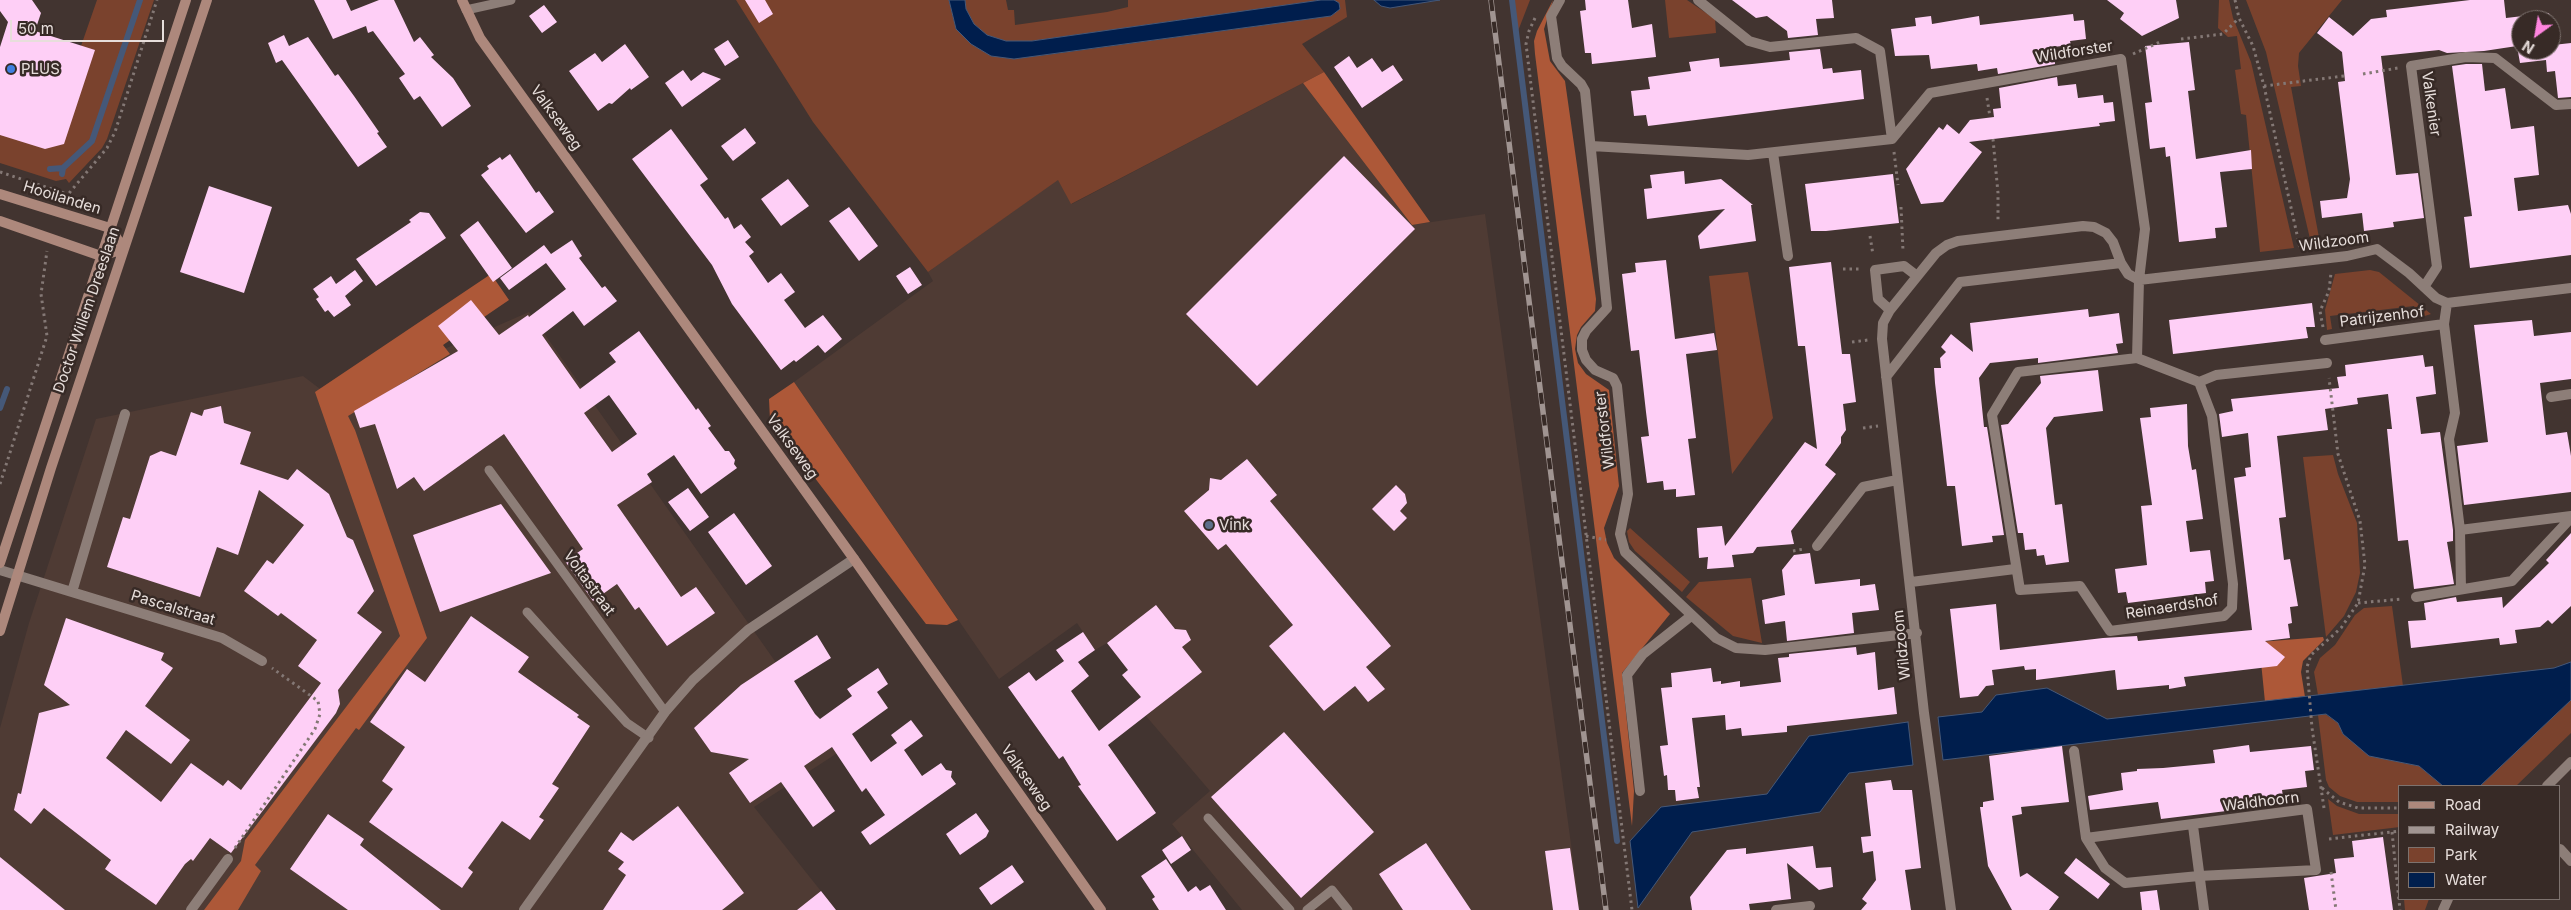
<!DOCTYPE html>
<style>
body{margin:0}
#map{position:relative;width:2571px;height:910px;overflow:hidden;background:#423430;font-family:Inter,sans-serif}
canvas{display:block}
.legend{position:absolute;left:2398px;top:785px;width:162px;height:115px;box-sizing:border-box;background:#372a26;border:1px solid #7d726e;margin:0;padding:6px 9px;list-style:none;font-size:15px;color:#e7dedb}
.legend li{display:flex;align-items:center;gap:10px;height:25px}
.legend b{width:25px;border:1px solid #7d726e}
.north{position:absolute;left:2511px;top:10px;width:50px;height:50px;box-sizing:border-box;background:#372a26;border:1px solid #7d726e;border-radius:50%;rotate:212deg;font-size:14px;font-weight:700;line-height:20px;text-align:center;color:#e7dedb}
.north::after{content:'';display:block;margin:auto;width:18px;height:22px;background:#ff85df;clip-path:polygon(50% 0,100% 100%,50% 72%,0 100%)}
.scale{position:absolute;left:10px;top:20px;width:154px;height:22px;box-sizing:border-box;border:2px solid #e7dedb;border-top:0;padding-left:6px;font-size:15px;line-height:18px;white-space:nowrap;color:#e7dedb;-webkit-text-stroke:4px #372a26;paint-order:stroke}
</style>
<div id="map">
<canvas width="2571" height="910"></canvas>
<ul class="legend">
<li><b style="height:6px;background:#ad887c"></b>Road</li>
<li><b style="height:6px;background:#a09491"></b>Railway</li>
<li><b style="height:14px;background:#7a422d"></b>Park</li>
<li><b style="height:14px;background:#001e4d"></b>Water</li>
</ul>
<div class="north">N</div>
<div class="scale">50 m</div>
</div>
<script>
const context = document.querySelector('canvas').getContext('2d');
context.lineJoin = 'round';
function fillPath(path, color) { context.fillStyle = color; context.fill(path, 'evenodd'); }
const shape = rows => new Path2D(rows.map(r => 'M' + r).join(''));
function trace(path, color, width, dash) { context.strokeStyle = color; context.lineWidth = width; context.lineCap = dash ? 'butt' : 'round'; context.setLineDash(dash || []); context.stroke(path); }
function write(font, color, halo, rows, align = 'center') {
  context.font = font + ' Inter,sans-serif'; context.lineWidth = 5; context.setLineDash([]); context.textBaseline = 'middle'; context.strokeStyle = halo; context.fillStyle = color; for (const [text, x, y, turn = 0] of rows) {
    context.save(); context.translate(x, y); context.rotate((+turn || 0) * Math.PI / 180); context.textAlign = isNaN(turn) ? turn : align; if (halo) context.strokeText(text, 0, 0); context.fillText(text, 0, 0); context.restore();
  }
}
fillPath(shape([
 [1303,83,1412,225,1485,214,1580,910,1242,910,1172,824,1210,791,1146,716,1152,711,1122,675,1128,670,1107,643,1095,650,1077,623,999,679,794,382,933,281,928,272,1058,179,1072,204],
 [529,312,839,752,754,807,836,910,0,910,0,728,29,623,96,419,303,376,332,398]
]), '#4f3b34');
fillPath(shape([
 [97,0,154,0,107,139,102,148,69,183,66,179,56,181,0,163,0,132,81,46],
 [736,0,949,0,956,29,1039,56,1331,16,1340,9,1339,3,1334,0,1345,0,1347,17,1302,44,1324,72,1071,204,1058,180,928,272,813,122],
 [965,0,1006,0,1008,10,1014,10,1015,25,1107,12,1128,7,1128,0,1321,0,1032,41,1005,41,987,35,974,24,966,9],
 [1514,0,1530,0,1518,31],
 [1665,0,1687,0,1715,19,1716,33,1669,38],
 [2219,0,2229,0,2233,18,2251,62,2294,248,2260,252,2246,115,2241,114,2235,70,2241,69,2237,36,2228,37,2218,28],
 [2246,0,2342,0,2299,53,2298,66,2301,86,2291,87,2320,243,2311,243,2266,52],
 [2370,270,2379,272,2431,314,2415,319,2414,306,2330,316,2332,329,2327,330,2325,310,2335,274],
 [1748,272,1773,418,1732,474,1709,276],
 [2333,455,2338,474,2357,523,2360,573,2356,592,2344,616,2326,637,2303,457],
 [1630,528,1690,582,1682,592,1635,551,1629,542,1627,531],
 [1751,578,1762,643,1733,636,1686,597,1699,582],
 [2392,606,2403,686,2318,695,2314,672,2320,658,2335,645,2355,615,2364,608],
 [2571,700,2571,733,2516,786,2480,786],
 [2325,714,2338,723,2343,734,2403,763,2419,766,2443,786,2400,786,2400,802,2357,802,2340,796,2329,787,2326,780,2318,715],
 [2328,799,2337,806,2359,814,2400,814,2400,827,2333,835],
 [2404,899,2429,899,2425,910,2405,910]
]), '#7a422d');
fillPath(shape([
 [1553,0,1544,29,1550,61,1565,81,1596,299,1595,311,1581,327,1577,335,1575,349,1578,363,1586,374,1609,390,1619,486,1604,528,1607,543,1614,558,1670,614,1622,673,1634,791,1632,826,1535,54,1534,41,1537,31],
 [1324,72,1430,222,1412,225,1303,83],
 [491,274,509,300,443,345,450,354,348,416,355,430,427,638,359,730,356,728,255,865,261,871,238,910,204,910,241,861,245,840,400,636,315,392],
 [794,382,958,620,947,625,926,624,770,419,769,399],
 [2323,637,2324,640,2303,661,2301,672,2305,697,2265,702,2259,642]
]), '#ad5838');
const water = shape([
 [949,0,965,0,966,9,974,24,987,35,1006,41,1032,41,1321,0,1334,0,1339,3,1340,9,1331,16,1014,59,991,56,971,44,956,29,949,0],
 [1374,0,1440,0,1390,8,1381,6,1374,0],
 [2571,662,2571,700,2480,786,2443,786,2419,766,2369,756,2343,734,2338,723,2326,714,1943,760,1938,717,1982,712,1996,695,2047,688,2107,719,2554,668,2571,662],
 [1908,722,1913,765,1849,773,1820,812,1692,832,1638,908,1630,841,1661,807,1767,794,1809,736,1908,722]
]);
fillPath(water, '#001e4d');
trace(water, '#455878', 1);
trace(shape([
 [1512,0,1617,841],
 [50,169,63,168],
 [62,174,63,168,92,141,140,0],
 [0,408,7,389]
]), '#455878', 6);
fillPath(shape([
 [0,0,32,0,41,13,35,31,95,50,64,144,45,149,0,135,0,47,8,22,0,11],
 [314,0,346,0,351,11,379,0,394,0,414,42,420,37,434,55,431,57,453,78,471,106,442,127,420,96,414,100,399,78,405,74,373,31,368,33,366,26,333,39],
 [745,0,765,0,773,14,759,23],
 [1585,0,1628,0,1632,28,1652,24,1656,57,1592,64,1591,53,1585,53,1580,11,1586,10],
 [1732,0,1832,0,1834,18,1816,19,1818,35,1788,38,1787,31,1767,16,1756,18],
 [2107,0,2176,0,2179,18,2142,36,2120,19,2124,13],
 [2470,0,2504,0,2506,18,2549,13,2550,20,2521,20,2521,50,2551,50,2551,28,2553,45,2571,43,2571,97,2558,98,2555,71,2547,72,2546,60,2520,63,2517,46,2484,51,2447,53,2439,50,2381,56,2396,175,2418,173,2424,218,2393,222,2394,227,2364,231,2362,213,2322,218,2320,201,2347,198,2350,179,2338,82,2345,81,2342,52,2317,33,2329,17,2353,36,2371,19,2387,17,2386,10],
 [544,5,557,22,542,33,529,16],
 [2073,14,2074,21,2084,20,2086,39,2070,41,2071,45,2053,47,2055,64,1998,74,1997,68,1978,71,1977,64,1931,69,1929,55,1895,56,1891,29,1916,26,1915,18,1931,16,1932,24,1979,16,1980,25],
 [284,35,289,46,308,37,335,76,338,74,354,96,379,132,377,133,387,147,358,167,282,60,276,63,268,43],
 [728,40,739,57,725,66,714,49],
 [2189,42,2195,90,2188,91,2196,159,2251,150,2252,169,2220,172,2227,227,2215,228,2216,238,2179,242,2170,156,2166,157,2165,147,2150,149,2145,103,2152,102,2145,46],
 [625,44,649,77,631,90,630,88,612,104,609,103,598,111,569,71,595,53,602,62],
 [1820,49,1823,69,1832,68,1833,73,1861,70,1864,99,1648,126,1646,115,1634,116,1631,91,1650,89,1648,77,1691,71,1689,62,1719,58,1720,67,1752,64,1790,60,1789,52],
 [1349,56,1357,68,1372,58,1382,72,1393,65,1403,80,1362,108,1334,67],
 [2466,64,2482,64,2485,91,2505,88,2511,129,2534,126,2539,175,2514,178,2518,211,2568,205,2571,214,2571,255,2470,268,2464,217,2472,216,2452,66],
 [683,70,691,81,703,72,721,79,682,107,665,83],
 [2057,77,2058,86,2076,84,2078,98,2103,95,2104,103,2113,102,2115,121,2099,123,2100,126,1969,142,1982,152,1943,202,1921,204,1906,169,1939,127,1943,130,1947,124,1959,134,1970,120,1994,117,1993,109,2001,108,1999,88],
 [745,128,756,143,733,161,721,146],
 [671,129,708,179,700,185,725,219,728,217,734,229,741,224,751,237,745,242,754,252,749,256,768,283,781,273,795,292,784,300,805,328,823,315,842,339,825,353,818,345,796,362,794,360,781,370,732,304,712,265,632,159],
 [510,154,536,193,539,191,554,212,526,233,481,175,489,169,487,166,500,157,502,160],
 [1344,156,1415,229,1257,386,1186,314],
 [1684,171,1685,184,1721,179,1753,205,1751,205,1756,241,1700,249,1698,236,1725,209,1647,219,1644,189,1652,188,1650,175],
 [1893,174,1899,223,1826,231,1811,231,1805,184],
 [788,179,809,206,781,226,761,199],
 [209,186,272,207,244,293,180,272],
 [849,207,878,246,859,261,829,221],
 [420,212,429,213,446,238,376,286,356,259,411,222,409,220],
 [478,221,512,268,493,282,460,235],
 [572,240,582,256,579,258,602,288,605,286,617,301,584,326,573,311,542,335,580,389,616,362,609,353,639,331,694,407,696,410,698,408,711,426,708,428,725,451,729,451,735,460,734,464,737,468,701,494,674,455,647,474,652,482,617,505,681,597,696,587,715,613,667,646,639,607,635,610,617,584,593,601,565,561,583,549,504,434,424,491,414,477,397,489,375,424,360,428,354,411,458,351,438,326,471,300,499,335,528,315,529,317,566,289,546,263,509,290,500,278,544,245,551,254],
 [609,395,637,434,612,452,584,413],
 [1666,260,1675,339,1714,333,1717,350,1686,354,1696,438,1688,439,1695,495,1676,497,1676,489,1664,490,1663,481,1647,483,1641,437,1649,436,1646,412,1639,350,1631,351,1622,274,1636,272,1635,263],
 [1831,262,1842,354,1850,354,1856,402,1843,404,1846,430,1841,437,1841,443,1825,465,1836,474,1791,531,1794,544,1757,547,1753,553,1732,555,1734,567,1707,569,1708,557,1699,558,1697,528,1722,526,1725,546,1805,442,1817,449,1805,346,1798,346,1789,267],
 [910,267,922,285,908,294,896,276],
 [355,270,363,281,345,296,351,305,334,317,328,310,325,312,316,299,319,297,313,289,331,276,336,284],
 [2312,303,2315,327,2306,327,2308,338,2173,354,2169,320],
 [2088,309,2089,317,2119,313,2123,343,2116,344,2118,353,2038,363,2038,358,1990,363,1979,378,1984,427,1987,427,2004,535,1992,536,1993,542,1962,546,1955,486,1947,486,1935,383,1934,368,1941,368,1940,358,1946,352,1941,347,1951,334,1973,352,1970,323],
 [2532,320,2534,336,2571,332,2571,379,2540,383,2546,435,2567,432,2571,456,2571,492,2464,505,2457,446,2488,442,2474,325],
 [2423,355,2425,367,2433,366,2436,394,2416,397,2421,434,2440,432,2453,530,2453,541,2447,542,2454,584,2414,589,2408,540,2398,541,2387,429,2392,429,2388,394,2357,398,2358,404,2325,409,2328,430,2277,436,2286,517,2279,518,2284,560,2290,559,2298,606,2290,607,2292,623,2288,624,2290,638,2265,641,2285,657,2277,666,2184,677,2186,686,2169,689,2169,685,2117,690,2115,670,2036,680,2036,669,2025,670,2024,666,1992,670,1994,685,1986,686,1978,696,1960,698,1950,609,1996,604,2000,650,2103,638,2137,636,2138,641,2252,630,2234,478,2246,476,2245,468,2251,467,2248,433,2222,437,2219,414,2233,411,2231,399,2339,388,2337,377,2346,376,2345,365],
 [2098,370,2103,411,2054,417,2046,428,2055,505,2062,504,2069,562,2046,565,2044,555,2037,556,2036,549,2025,550,2023,533,2018,533,2001,425,2008,424,2041,383,2040,376],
 [2187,404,2188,446,2192,470,2196,469,2203,519,2186,521,2190,552,2210,550,2214,581,2205,582,2206,593,2128,603,2126,592,2118,593,2115,569,2147,565,2141,506,2152,505,2140,418,2151,417,2150,408],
 [221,406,224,423,251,432,240,464,288,480,297,469,329,494,347,537,353,540,374,591,357,613,382,632,338,690,340,704,336,713,231,853,210,838,193,861,191,859,185,864,156,905,105,869,111,860,44,808,31,824,14,810,18,793,21,794,39,713,70,705,44,685,66,618,164,653,161,660,173,668,145,706,190,740,171,764,126,730,106,758,161,802,191,763,223,786,228,780,241,790,321,683,298,666,317,640,281,613,278,616,244,591,267,560,273,564,304,525,259,490,238,555,217,547,200,597,107,567,123,517,130,519,150,456,161,451,176,456,191,412,202,416,204,410],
 [1247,459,1277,495,1270,501,1391,646,1366,667,1385,689,1368,702,1355,686,1324,711,1269,646,1293,625,1226,544,1218,550,1184,511,1209,490,1210,478,1221,480],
 [1396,485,1405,494,1407,503,1400,511,1407,518,1394,531,1372,509],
 [688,488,709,517,690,531,668,502],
 [501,504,551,573,440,612,413,535],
 [734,513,772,566,746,585,708,532],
 [2571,533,2571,606,2552,624,2548,620,2540,627,2515,630,2517,643,2500,645,2499,638,2411,648,2408,621,2426,620,2424,603,2456,597,2457,602,2502,597,2503,608,2549,563,2546,560],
 [1810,553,1815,584,1860,579,1860,586,1875,584,1879,610,1852,613,1854,633,1787,641,1785,621,1765,624,1762,600,1785,595,1782,570,1794,555],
 [1156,605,1175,629,1186,630,1191,640,1182,647,1202,672,1108,745,1156,813,1117,841,1078,786,1081,785,1063,756,1059,759,1008,687,1029,672,1036,681,1064,661,1056,650,1083,632,1095,650,1078,662,1089,676,1071,691,1099,731,1141,697,1122,675,1128,670,1107,643],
 [471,616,529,657,518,672,579,715,577,717,590,726,552,784,559,788,539,817,544,820,530,840,502,821,468,868,473,872,462,888,369,822,393,789,382,781,405,747,370,722,407,669,425,682],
 [817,635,831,658,794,681,815,714,820,719,852,696,847,689,878,668,888,684,877,692,888,708,852,734,871,762,897,743,891,735,911,720,923,736,904,750,922,776,941,763,946,770,952,771,951,777,956,784,870,845,861,832,885,815,866,788,862,792,832,747,804,766,835,811,813,827,781,782,750,803,729,773,749,759,711,752,694,728,741,685],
 [1856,647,1857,655,1875,652,1878,690,1894,687,1897,714,1787,726,1787,732,1742,736,1741,728,1726,730,1725,715,1692,718,1700,787,1697,787,1699,798,1676,801,1675,790,1668,790,1667,775,1664,776,1660,746,1668,745,1661,688,1672,687,1671,673,1711,668,1713,682,1721,681,1721,684,1740,681,1740,687,1781,682,1778,658,1789,657,1789,654],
 [1284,732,1374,832,1301,898,1211,797],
 [2249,745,2250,752,2311,746,2314,770,2305,771,2307,787,2282,790,2284,804,2161,819,2158,802,2090,810,2088,796,2123,790,2121,773,2137,771,2137,769,2163,768,2215,763,2213,750],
 [2062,746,2069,802,2021,807,2022,814,2012,816,2020,877,2027,873,2059,897,2049,910,2012,910,1988,866,1980,807,1983,807,1983,802,1994,800,1989,756],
 [1891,780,1893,790,1912,790,1921,868,1905,870,1911,910,1861,910,1867,903,1862,899,1876,880,1873,851,1863,853,1861,837,1871,836,1865,783],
 [678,806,744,893,722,910,603,910,626,875,618,869,624,862,608,851,621,832,633,841],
 [976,813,989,831,986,837,960,855,946,834],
 [328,814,364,839,360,845,441,910,348,910,290,869],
 [1182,836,1191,850,1171,864,1162,850],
 [2383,837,2393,910,2309,910,2304,878,2336,873,2334,859,2354,857,2352,841],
 [1426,843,1471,910,1403,910,1379,874],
 [1813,846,1816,868,1831,867,1833,887,1819,890,1787,863,1791,899,1749,904,1750,910,1692,910,1690,897,1727,850,1746,848,1746,854],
 [1570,848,1579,910,1553,910,1545,851],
 [0,857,65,910,0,910],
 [2076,858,2110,884,2098,899,2064,873],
 [1166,859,1188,892,1196,886,1200,891,1210,885,1226,910,1159,910,1152,899,1155,897,1141,876],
 [1012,865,1024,882,991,905,979,888],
 [2157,890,2160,910,2142,910,2140,892],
 [821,891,836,910,797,910]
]), '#fecff6');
trace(shape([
 [2235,0,2239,18,2253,46,2264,86,2300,248],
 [1535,18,1529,31,1526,44,1632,910],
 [2181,39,2223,34,2239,18],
 [2133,54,2160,42],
 [2363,74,2398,68],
 [2264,86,2344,76],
 [1987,98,1990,117],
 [1993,139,1998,193,1998,221],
 [1894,152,1898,185],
 [0,172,67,194],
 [65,198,107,148,115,132,157,0],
 [1901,207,1903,251],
 [1870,236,1873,255],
 [1843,269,1861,269],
 [2323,327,2320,311,2329,291,2331,273],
 [1852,342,1868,340],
 [1863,428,1878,426],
 [0,484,47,336,41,294,47,251],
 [1586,536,1606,540],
 [1793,551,1804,549],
 [2358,603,2402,599],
 [2322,788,2339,802,2358,808,2400,808],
 [2324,808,2312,728,2307,667,2311,655,2341,628,2358,603,2365,565,2360,521,2338,454,2329,378],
 [2392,832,2400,910],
 [2329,839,2400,831],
 [235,848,315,729,320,714,318,701,272,668],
 [2331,872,2336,910]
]), '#847875', 3, [2.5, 4]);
trace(shape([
 [466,10,511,0],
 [489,470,665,712],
 [527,612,627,723,649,738],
 [1208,818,1290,910],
 [1307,910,1332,890,1348,910]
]), '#8d7e78', 9);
trace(shape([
 [1560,0,1551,16,1557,58,1562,66,1581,84,1585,91,1607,308,1586,331,1582,339,1582,350,1586,360,1595,370,1613,378,1617,386,1628,494,1620,534,1625,552,1716,638,1736,648,1765,650,1917,633],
 [1698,0,1749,41,1770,47,1856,38,1880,51,1892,139],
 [1591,146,1748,155,1892,139,1930,93,2121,59,2145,229,2139,280,2137,358],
 [1773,153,1788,256],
 [2424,287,2437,267,2411,66,2466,57,2495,58,2556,105,2571,104],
 [2447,303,2444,324,2455,413,2449,439,2460,530,2461,589],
 [1890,310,1878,299,1875,270,1904,266,1917,276],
 [2325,340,2444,324],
 [1886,377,1960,282,2121,263],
 [2199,382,2212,416,2233,584,2232,608,2224,616,2110,631,2080,586,2020,590,1992,415,2018,372,2137,358,2199,382,2216,375,2327,363],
 [2551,397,2571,394],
 [2460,530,2571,516],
 [1817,546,1863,487,1897,480],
 [0,570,222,638,262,661],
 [1911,582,2015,569],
 [72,592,125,414],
 [2416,597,2512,581,2571,518],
 [2074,751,2086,838,2307,809,2316,870,2199,876,2125,883,2105,868,2086,838],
 [2547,786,2571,762],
 [1640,791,1627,675,1643,654,1691,616],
 [2193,826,2204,910],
 [2560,849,2571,861],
 [191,910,228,859],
 [524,910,665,712,693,680,748,630,854,559],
 [1776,910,1810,906],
 [1951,910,1924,713,1882,339,1883,323,1890,310,1936,253,1947,245,1958,241,2083,226,2094,227,2106,233,2113,242,2121,263,2128,274,2139,280,2347,256,2377,249,2409,273,2436,298,2447,303,2571,288],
 [2443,910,2448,899]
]), '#8d7e78', 10);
trace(shape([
 [462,0,480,38,854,559,1101,910],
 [0,194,110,228,124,249],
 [0,221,101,256,124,249],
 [0,563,186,0],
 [0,631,51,468,207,0]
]), '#ad887c', 10);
const rail = shape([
 [1491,0,1606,910]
]);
trace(rail, '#a09491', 5.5);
trace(rail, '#372a26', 4, [11]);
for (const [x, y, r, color] of [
 [11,69,5,"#3f7fe0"],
 [1209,525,5,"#5c6f8a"]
]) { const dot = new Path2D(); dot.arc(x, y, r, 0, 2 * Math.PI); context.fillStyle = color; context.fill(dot); trace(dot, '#372a26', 2); }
write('15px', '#e7dedb', '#372a26', [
 ["Wildforster",2074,52,-9],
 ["Valkenier",2431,104,82],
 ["Valkseweg",556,118,54],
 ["Hooilanden",62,198,17],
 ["Wildzoom",2334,242,-8],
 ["Doctor Willem Dreeslaan",87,310,-71],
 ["Patrijzenhof",2382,317,-7],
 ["Wildforster",1605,430,-97],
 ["Valkseweg",792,447,54],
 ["Voltastraat",589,583,54],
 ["Reinaerdshof",2172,607,-9],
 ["Pascalstraat",173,608,17],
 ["Wildzoom",1902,645,-96],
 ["Valkseweg",1026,778,55],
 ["Waldhoorn",2261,802,-7]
]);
write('15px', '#e7dedb', '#372a26', [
 ["PLUS",21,69],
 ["Vink",1219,525]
], 'left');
</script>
